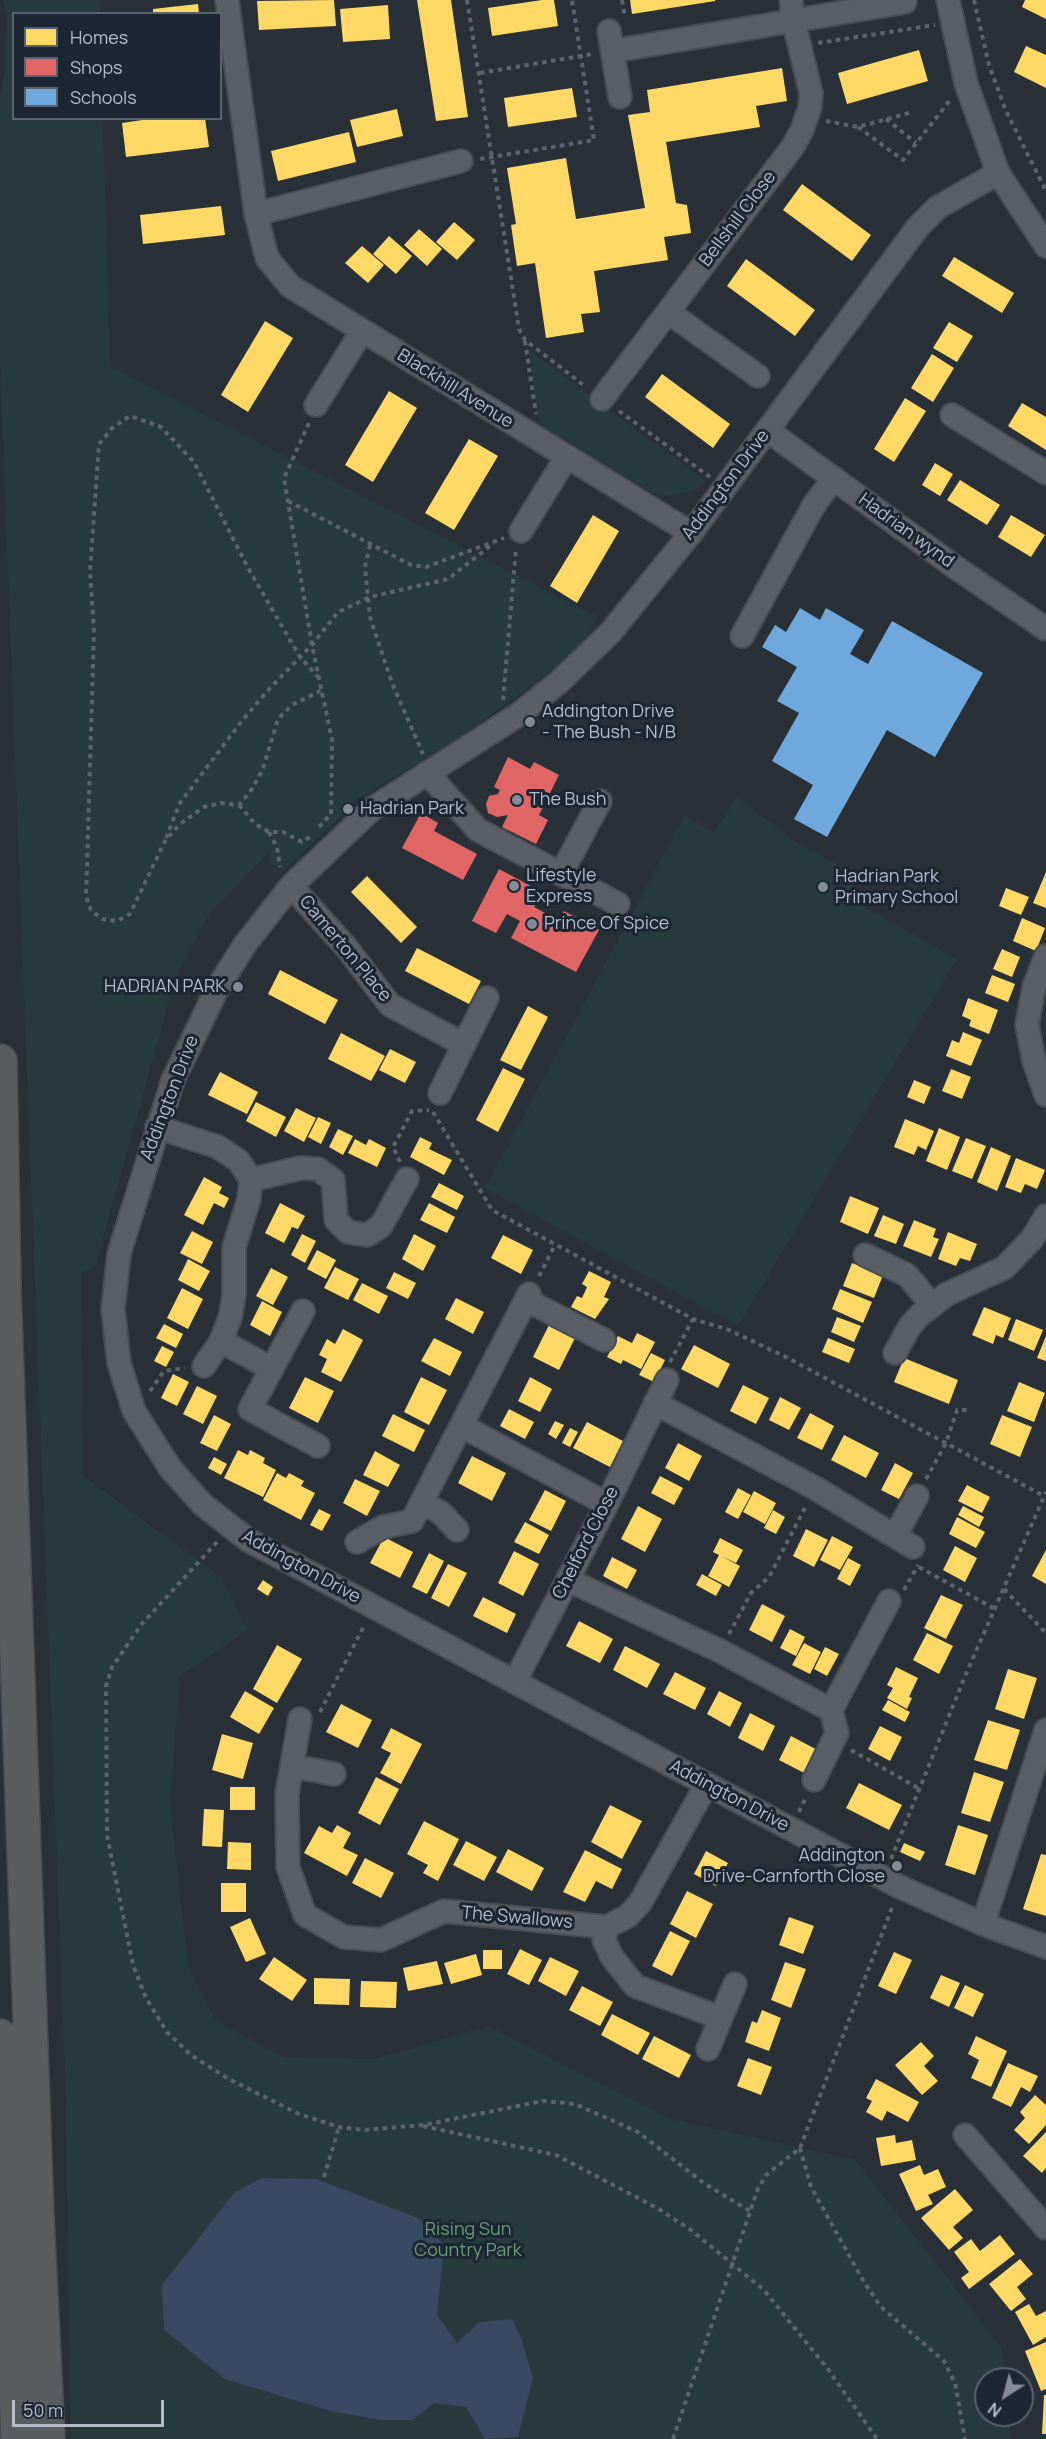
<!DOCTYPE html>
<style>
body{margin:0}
#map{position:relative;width:1046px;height:2439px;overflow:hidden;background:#2a3038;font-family:Manrope,sans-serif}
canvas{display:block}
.legend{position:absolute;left:12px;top:12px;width:210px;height:108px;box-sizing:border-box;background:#1d2633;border:2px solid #59626f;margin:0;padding:8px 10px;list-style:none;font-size:18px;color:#b4bcc9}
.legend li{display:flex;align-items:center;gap:12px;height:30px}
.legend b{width:30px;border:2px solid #59626f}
.north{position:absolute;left:974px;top:2367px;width:60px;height:60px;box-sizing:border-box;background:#1d2633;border:2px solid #59626f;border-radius:50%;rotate:216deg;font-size:16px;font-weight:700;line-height:24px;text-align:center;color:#b4bcc9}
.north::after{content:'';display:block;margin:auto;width:21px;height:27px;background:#848b96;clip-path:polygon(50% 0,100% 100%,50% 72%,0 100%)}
.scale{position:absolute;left:12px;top:2400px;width:152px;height:27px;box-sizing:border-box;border:3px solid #b4bcc9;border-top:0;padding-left:8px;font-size:18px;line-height:21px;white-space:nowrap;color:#b4bcc9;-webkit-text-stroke:4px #1d2633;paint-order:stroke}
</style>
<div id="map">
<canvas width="1046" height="2439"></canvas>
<ul class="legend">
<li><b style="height:16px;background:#ffd966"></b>Homes</li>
<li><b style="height:16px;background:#e06666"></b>Shops</li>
<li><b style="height:16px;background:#6fa8dc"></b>Schools</li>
</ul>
<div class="north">N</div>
<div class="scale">50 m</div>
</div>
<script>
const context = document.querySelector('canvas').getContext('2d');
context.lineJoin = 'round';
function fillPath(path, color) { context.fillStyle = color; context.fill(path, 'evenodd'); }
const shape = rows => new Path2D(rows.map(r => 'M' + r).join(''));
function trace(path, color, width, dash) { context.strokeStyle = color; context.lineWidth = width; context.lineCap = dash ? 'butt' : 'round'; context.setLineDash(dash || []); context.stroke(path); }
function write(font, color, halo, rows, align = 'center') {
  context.font = font + ' Manrope,sans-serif'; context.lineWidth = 6; context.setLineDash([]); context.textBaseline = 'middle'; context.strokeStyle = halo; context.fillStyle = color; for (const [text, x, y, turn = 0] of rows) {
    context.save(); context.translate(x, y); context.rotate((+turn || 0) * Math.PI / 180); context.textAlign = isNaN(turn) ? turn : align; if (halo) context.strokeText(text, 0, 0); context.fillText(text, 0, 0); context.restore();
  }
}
fillPath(shape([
 [3,0,100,0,100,13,14,14,14,118,103,119,110,366,598,617,580,650,459,738,358,799,284,871,269,863,269,852,208,915,175,979,95,1268,81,1273,83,1476,220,1576,248,1630,180,1676,170,1802,188,1967,215,2020,283,2057,376,2059,488,2026,671,2119,855,2160,1001,2347,1005,2379,986,2379,986,2415,1009,2415,1010,2439,71,2439,65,2075,0,362,0,98,5,69,7,19],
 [529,350,706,481,695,491,660,497,539,424],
 [737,797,801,845,844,868,862,906,957,959,738,1326,485,1188,685,815,714,833]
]), '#273a3e');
fillPath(shape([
 [262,2178,316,2179,418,2218,444,2245,437,2315,457,2343,480,2322,512,2319,520,2335,533,2378,518,2437,485,2439,466,2407,434,2403,413,2420,380,2420,331,2411,225,2379,164,2330,162,2285,234,2193]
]), '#384963');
fillPath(shape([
 [334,0,336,26,259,30,257,1],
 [417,0,451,0,468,117,436,121],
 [542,0,554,0,558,26,492,36,488,8],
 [630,0,715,0,715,1,632,14],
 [1025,0,1046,0,1046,19,1022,7],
 [198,4,199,14,153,14,153,9],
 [388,5,390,39,343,42,340,9],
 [1026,46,1046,55,1046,88,1014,72],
 [919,50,928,81,847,104,838,73],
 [782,68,787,101,756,106,760,127,666,142,676,203,687,205,691,233,664,237,668,260,594,271,600,312,581,314,584,332,546,338,535,263,517,266,511,225,516,224,507,168,566,158,576,219,645,208,628,115,650,112,647,90],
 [572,88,577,117,508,127,504,98],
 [397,109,403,136,357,147,350,120],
 [156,118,205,118,209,147,126,157,122,123],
 [349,132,356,162,278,181,271,151],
 [802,184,871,235,852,261,783,210],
 [221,206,225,235,143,244,140,215],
 [454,222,475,240,457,260,436,242],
 [419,229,442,249,427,266,404,245],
 [389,236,412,256,396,274,373,254],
 [362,246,384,265,368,283,345,263],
 [954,257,1014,293,1002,313,942,276],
 [746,259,815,310,795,336,727,286],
 [265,321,293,338,248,412,221,395],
 [949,322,973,336,957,362,933,348],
 [932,354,954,368,933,402,911,388],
 [662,374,730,424,713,448,645,397],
 [389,391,417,408,373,482,345,465],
 [905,398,926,411,894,462,874,449],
 [1022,403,1046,417,1046,450,1008,426],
 [469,439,498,456,454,530,425,513],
 [935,463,953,474,940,496,922,485],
 [960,480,1000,505,987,525,947,500],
 [593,515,619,531,577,603,550,586],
 [1011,515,1045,535,1031,557,998,537],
 [1046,872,1046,908,1033,903],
 [367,876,417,927,401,943,351,892],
 [1006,888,1029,897,1021,915,999,906],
 [1022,918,1045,928,1036,951,1013,941],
 [417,948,481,981,469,1004,405,971],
 [1002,949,1020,957,1012,977,993,969],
 [280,970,338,1000,325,1024,268,994],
 [992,975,1015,984,1008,1002,985,993],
 [968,998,998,1010,989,1034,969,1026,971,1020,962,1016],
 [528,1006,548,1017,521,1070,500,1060],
 [963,1032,982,1040,971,1066,946,1056,952,1040,959,1043],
 [341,1033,385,1056,371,1081,328,1059],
 [390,1049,416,1062,405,1083,379,1070],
 [503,1068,525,1079,498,1132,476,1120],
 [951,1069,971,1077,962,1099,942,1091],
 [220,1072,258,1092,247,1114,208,1095],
 [914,1080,931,1087,924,1104,907,1097],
 [256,1102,286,1117,276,1137,246,1121],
 [296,1108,316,1118,304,1142,284,1131],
 [318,1117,331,1123,321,1144,308,1137],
 [905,1119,934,1131,926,1150,918,1146,914,1155,894,1147],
 [939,1128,960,1137,947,1170,926,1161],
 [338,1129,353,1136,343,1155,329,1147],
 [420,1137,432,1143,429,1149,452,1160,444,1175,410,1157],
 [966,1138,986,1146,972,1179,952,1171],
 [355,1139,366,1145,369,1139,386,1148,377,1167,348,1153],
 [991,1147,1011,1156,997,1191,977,1182],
 [1016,1158,1045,1170,1037,1189,1025,1184,1021,1193,1005,1187],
 [204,1177,222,1187,219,1193,229,1198,224,1208,214,1203,203,1225,184,1215],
 [439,1183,464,1196,457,1210,431,1197],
 [850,1196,879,1208,868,1234,840,1222],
 [280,1203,305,1216,298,1229,292,1227,284,1243,265,1233],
 [429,1203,455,1217,447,1233,420,1220],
 [883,1215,904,1224,896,1244,874,1236],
 [914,1220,936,1229,933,1237,939,1239,931,1257,903,1246],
 [192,1231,213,1242,202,1264,180,1253],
 [948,1232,977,1244,970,1261,960,1258,956,1266,938,1259],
 [302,1234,316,1241,305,1263,291,1255],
 [414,1234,436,1246,423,1271,402,1259],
 [503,1235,533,1250,521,1274,491,1258],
 [317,1250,336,1260,326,1279,307,1269],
 [188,1259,210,1271,199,1291,178,1280],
 [852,1263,883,1275,874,1298,843,1286],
 [335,1267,359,1279,348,1300,324,1288],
 [271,1268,288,1277,273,1305,256,1296],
 [589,1271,611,1282,604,1297,609,1299,595,1319,571,1307,577,1296,582,1298,587,1287,582,1284],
 [394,1272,416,1283,408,1299,386,1288],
 [362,1283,388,1296,379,1314,353,1300],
 [182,1288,203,1299,188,1329,167,1318],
 [840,1289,872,1302,863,1323,832,1309],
 [456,1298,484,1312,473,1334,445,1319],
 [262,1301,282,1312,270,1336,250,1325],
 [984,1307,1011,1318,1003,1338,996,1335,993,1344,972,1335],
 [837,1317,861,1326,854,1342,831,1332],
 [1016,1319,1043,1330,1034,1351,1008,1340],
 [550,1323,576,1336,559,1370,533,1357],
 [164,1324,183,1334,176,1348,156,1338],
 [343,1329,363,1340,341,1382,321,1372,327,1359,319,1355,327,1339,335,1344],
 [637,1333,655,1342,641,1369,623,1360,621,1364,607,1357,618,1336,632,1343],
 [1046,1336,1046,1361,1037,1358],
 [434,1338,462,1352,450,1376,421,1361],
 [828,1338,855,1349,849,1363,822,1352],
 [694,1345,730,1364,718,1388,681,1369],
 [162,1346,174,1352,166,1367,154,1361],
 [651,1353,665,1360,654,1382,639,1375],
 [904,1358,958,1380,949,1404,894,1382],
 [173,1374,189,1382,177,1406,161,1398],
 [305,1377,334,1391,318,1423,289,1408],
 [421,1377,447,1390,429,1425,404,1412],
 [530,1377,552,1389,540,1412,518,1401],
 [1019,1382,1045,1393,1034,1422,1007,1411],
 [743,1385,769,1398,756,1424,730,1411],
 [197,1386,217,1396,203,1424,183,1414],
 [780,1397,801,1408,789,1430,769,1420],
 [509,1409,534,1422,525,1439,500,1426],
 [810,1413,834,1426,822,1450,797,1438],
 [393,1414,425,1430,414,1452,382,1436],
 [214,1415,231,1424,217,1451,200,1443],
 [1002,1415,1032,1427,1020,1457,990,1444],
 [555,1421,564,1425,556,1439,548,1434],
 [587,1422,623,1441,610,1467,573,1448],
 [570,1428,578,1432,570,1447,562,1443],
 [844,1435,879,1453,866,1478,831,1460],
 [678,1443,702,1456,689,1481,665,1468],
 [238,1450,248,1455,250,1450,265,1458,263,1463,276,1470,263,1497,224,1478],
 [375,1451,400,1465,388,1487,363,1475],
 [472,1456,506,1473,492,1501,458,1483],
 [214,1457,227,1464,221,1475,208,1468],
 [895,1463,913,1473,899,1499,881,1490],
 [277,1473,286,1478,289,1473,304,1481,301,1486,315,1493,301,1520,263,1500],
 [660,1476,683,1488,674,1505,651,1493],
 [355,1479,380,1491,367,1516,343,1503],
 [967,1485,990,1497,982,1513,958,1501],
 [738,1488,751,1495,738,1519,725,1512],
 [545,1490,566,1501,551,1531,529,1520],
 [754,1491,776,1503,765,1524,743,1512],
 [638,1506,662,1519,645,1552,621,1539],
 [963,1506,984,1517,979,1527,958,1515],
 [319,1509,331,1515,322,1531,310,1525],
 [773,1510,785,1517,776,1534,764,1528],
 [957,1517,985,1532,976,1548,949,1534],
 [525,1522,549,1535,539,1554,514,1542],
 [806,1529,828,1540,814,1567,793,1556],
 [832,1536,853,1547,840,1570,820,1560],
 [384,1537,413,1552,400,1578,370,1563],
 [720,1538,743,1550,736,1563,721,1556,740,1566,729,1587,708,1576,719,1555,713,1552],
 [955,1546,977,1558,965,1582,943,1570],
 [1046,1550,1046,1584,1032,1576],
 [514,1551,539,1564,523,1596,498,1583],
 [429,1553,444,1561,427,1594,412,1587],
 [612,1557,637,1570,627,1589,603,1576],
 [848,1558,861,1565,850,1586,837,1579],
 [448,1564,467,1573,449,1607,431,1598],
 [702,1574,722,1585,716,1596,696,1585],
 [263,1580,273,1587,268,1596,257,1589],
 [941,1595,963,1605,946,1639,924,1628],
 [483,1597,516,1614,507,1633,473,1616],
 [762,1604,785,1616,772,1642,749,1630],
 [579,1621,613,1639,600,1663,566,1646],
 [790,1629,805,1637,796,1656,780,1648],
 [927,1633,953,1646,939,1674,913,1660],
 [804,1643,821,1652,810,1674,792,1665],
 [277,1645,302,1659,277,1703,253,1689],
 [625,1646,660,1664,647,1688,613,1670],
 [825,1647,839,1654,827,1676,814,1669],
 [896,1667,918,1678,909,1697,912,1698,907,1709,887,1698,893,1688,887,1685],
 [1008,1669,1037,1678,1024,1719,995,1709],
 [675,1672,706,1688,695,1710,663,1694],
 [245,1691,274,1708,259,1734,230,1717],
 [719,1691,742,1703,730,1727,707,1714],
 [888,1700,910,1712,905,1722,882,1710],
 [341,1704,372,1720,358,1748,326,1732],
 [750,1713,775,1726,763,1751,738,1738],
 [988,1720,1020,1730,1007,1770,974,1760],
 [880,1726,902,1737,890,1761,868,1749],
 [391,1728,422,1744,401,1784,380,1773,391,1753,381,1748],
 [222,1734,253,1743,243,1779,212,1770],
 [791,1736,825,1754,812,1777,779,1760],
 [974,1772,1004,1782,990,1822,961,1813],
 [376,1777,399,1789,380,1825,358,1813],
 [859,1783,902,1805,889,1830,846,1808],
 [230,1787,255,1787,255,1810,230,1810],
 [610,1805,642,1821,622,1859,591,1842],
 [204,1809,224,1810,222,1847,202,1846],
 [424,1821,459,1839,438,1881,423,1873,428,1865,407,1854],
 [337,1825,351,1833,343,1848,358,1855,347,1876,304,1853,319,1826,332,1833],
 [958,1825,988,1835,975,1875,945,1865],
 [466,1841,497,1857,484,1881,453,1865],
 [228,1842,251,1843,251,1870,227,1869],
 [904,1843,925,1852,920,1861,900,1852],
 [508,1849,544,1868,532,1891,496,1872],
 [585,1850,622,1869,612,1889,596,1881,585,1902,563,1892],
 [706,1851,728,1863,716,1886,694,1874],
 [1041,1854,1046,1855,1046,1916,1023,1909],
 [365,1858,394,1873,381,1898,352,1883],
 [221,1883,246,1883,246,1912,221,1912],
 [687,1891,713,1904,696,1938,670,1924],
 [789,1917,814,1926,803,1954,779,1945],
 [250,1918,266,1954,246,1962,230,1927],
 [670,1931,690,1941,672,1976,652,1966],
 [520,1949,542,1960,529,1985,507,1974],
 [483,1950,502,1950,502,1969,483,1969],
 [894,1952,912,1960,896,1994,878,1986],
 [476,1954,482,1975,451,1984,444,1963],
 [274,1957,307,1980,292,2001,259,1979],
 [550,1957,579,1971,566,1996,538,1981],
 [437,1961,443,1984,408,1991,403,1968],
 [785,1962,806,1969,791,2008,771,2000],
 [941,1975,960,1983,949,2007,930,1998],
 [314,1978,350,1979,349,2005,314,2004],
 [361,1981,397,1982,396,2008,360,2007],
 [965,1985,984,1994,973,2017,954,2008],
 [582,1986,613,2002,600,2026,569,2010],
 [762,2010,781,2018,769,2051,745,2042,752,2021,757,2023],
 [612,2014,650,2033,638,2055,601,2035],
 [654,2036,691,2055,679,2078,642,2059],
 [976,2036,1007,2051,991,2087,971,2078,979,2060,968,2054],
 [921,2042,934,2056,924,2066,938,2081,922,2095,895,2065],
 [748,2058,772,2067,761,2095,737,2086],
 [1008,2063,1038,2076,1030,2092,1021,2087,1011,2107,992,2098],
 [876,2079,919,2102,908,2122,887,2111,882,2121,866,2112,872,2101,866,2098],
 [1035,2095,1046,2105,1046,2125,1029,2144,1014,2130,1025,2118,1020,2112],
 [1046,2132,1046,2168,1042,2173,1023,2156],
 [895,2135,896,2143,912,2140,916,2160,881,2166,876,2138],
 [920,2165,924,2175,938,2169,946,2187,928,2195,933,2204,916,2211,899,2174],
 [955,2189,973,2210,953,2227,963,2238,949,2250,921,2218],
 [1000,2235,1015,2254,969,2289,961,2278,969,2272,954,2252,971,2239,980,2251],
 [1020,2259,1033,2274,1017,2287,1026,2299,1011,2311,989,2284],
 [1029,2304,1036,2316,1046,2311,1046,2337,1033,2345,1015,2312],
 [1046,2342,1046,2389,1041,2391,1025,2351],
 [1044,2395,1046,2395,1046,2434,1042,2434]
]), '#ffd966');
fillPath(shape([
 [508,757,530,769,534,762,559,775,539,815,548,820,536,844,502,827,508,815,497,817,488,813,486,804,489,796,498,794,500,790,494,787],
 [421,813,438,823,434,831,477,854,463,880,402,848],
 [499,869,542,892,534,907,558,920,564,911,599,930,576,972,511,938,520,921,507,914,496,933,472,921]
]), '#e06666');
fillPath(shape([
 [800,608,820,620,826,608,864,630,850,654,868,664,892,621,983,673,935,757,887,730,827,837,794,819,813,785,772,761,799,713,777,701,797,667,762,647,775,625,786,632]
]), '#6fa8dc');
const minor = shape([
 [227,0,256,214,267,258,290,286,691,533],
 [948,0,966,83,998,173,1046,246],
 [609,31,620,97],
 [613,51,905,2],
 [998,173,937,208,918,227,691,533,610,633,559,682,518,715,372,809,291,886,246,943,218,987,173,1080,119,1254,113,1309,119,1363,134,1411,170,1468,202,1504,248,1540,900,1887,983,1924,1046,1947],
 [256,214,461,161],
 [668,312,758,376],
 [602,399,792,148,802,130,810,107,811,93,793,19,791,0],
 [316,405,362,331],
 [952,415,1046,473],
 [767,430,955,567,1046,629],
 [521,531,566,458],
 [742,636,814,505,834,478],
 [427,773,478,830,618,904],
 [561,874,600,801],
 [291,886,346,947,390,1005,463,1044],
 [1046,956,1034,987,1027,1025,1034,1061,1046,1095],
 [440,1093,487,998],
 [157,1127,218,1147,239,1161,251,1180,249,1199,234,1247,234,1296,230,1318,221,1341,204,1366],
 [251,1180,300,1168,318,1169,333,1180,336,1220,348,1232,367,1235,381,1226,407,1179],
 [865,1255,907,1275,932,1305],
 [526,1300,604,1340],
 [303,1311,250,1409,318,1446],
 [221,1341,272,1369],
 [895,1353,910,1326,920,1315,947,1294,1004,1268,1032,1239,1046,1216],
 [655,1403,815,1488,913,1547],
 [462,1426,607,1504],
 [422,1502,441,1513,457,1530],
 [895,1536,917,1496],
 [357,1542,383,1527,412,1521,529,1294],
 [568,1580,720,1651,831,1710,889,1601],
 [515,1681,607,1504,667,1380],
 [300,1719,287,1794,288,1867,305,1915,344,1937,381,1940,444,1911,607,1927,628,1916,640,1903,707,1784],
 [292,1766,334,1774],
 [814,1780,837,1733,831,1710],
 [983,1924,1046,1730],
 [607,1927,604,1940,612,1957,635,1986,721,2018],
 [708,2049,735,1984],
 [965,2135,1046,2228]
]);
const highway = shape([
 [0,1061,4,1288,37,2217,48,2439],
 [0,2036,18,2439]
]);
trace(minor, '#484c53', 26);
trace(highway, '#474c53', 36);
trace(shape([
 [467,0,519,329,525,340,586,387],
 [622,0,625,17],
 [974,0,989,65,1006,111,1046,191],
 [818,43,935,25],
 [480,73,592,54],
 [886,119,916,143],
 [826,121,858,127,909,113],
 [858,127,903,160,951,99],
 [480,159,594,140,572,0],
 [525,341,536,414],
 [619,411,710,477],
 [309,423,284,478,312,645,332,740,331,814,319,827],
 [288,501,411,565,426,567,504,538],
 [370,545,365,567,370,617,392,683,423,754],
 [319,678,300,657,248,568,194,462,161,427,130,416,112,428,99,444,90,571,94,631,86,897,91,910,102,919,117,921,130,914,165,841,180,824,204,807,221,803,239,805,252,789,262,771,278,719,292,705,322,690],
 [503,700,516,549],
 [239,805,255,824,269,832,283,832,302,842,310,837],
 [269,832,277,847,280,867],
 [166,838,180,803,241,722,270,688,312,645,338,612,370,597,448,579,494,543],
 [433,1112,492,1210,693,1319,729,1330,788,1358,1044,1496],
 [400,1162,393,1147,412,1111,429,1110],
 [539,1276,555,1245],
 [670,1362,693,1319],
 [150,1391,164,1371,185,1368],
 [926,1479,946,1443,957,1410,967,1410],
 [217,1542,141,1625,112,1667,106,1686,107,1835,133,1965,146,1998,167,2032,191,2055,227,2078,299,2114,339,2127,365,2130,423,2125,543,2101,575,2104,638,2132,705,2184,750,2211],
 [919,1567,995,1609],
 [1004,1589,1046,1633],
 [904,1590,918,1565],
 [729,1634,751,1593,769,1577,806,1506],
 [320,1712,364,1626],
 [851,1750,920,1789],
 [799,1812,806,1797],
 [891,1859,966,1674,1046,1492],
 [423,2126,556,2155,657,2208,691,2230,764,2290,827,2368,877,2439],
 [800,2148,811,2187,864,2282,881,2307,944,2361,955,2383,965,2439],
 [324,2177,339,2127],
 [673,2439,757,2191,766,2175,800,2148,893,1905]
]), '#5d636a', 4, [4.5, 4.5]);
trace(minor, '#5a5e66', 22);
trace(highway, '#5a5d60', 33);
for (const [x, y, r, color] of [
 [530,722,6,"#848b96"],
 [517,800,6,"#848b96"],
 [348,809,6,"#848b96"],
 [514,886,6,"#848b96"],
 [823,887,6,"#848b96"],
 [532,924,6,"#848b96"],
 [238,987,6,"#848b96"],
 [897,1866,6,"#848b96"]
]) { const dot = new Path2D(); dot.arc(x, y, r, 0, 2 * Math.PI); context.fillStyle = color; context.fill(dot); trace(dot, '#1d2633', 2); }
write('18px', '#b4bcc9', '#1d2633', [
 ["Bellshill Close",738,219,-53],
 ["Blackhill Avenue",455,389,32],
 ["Addington Drive",726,485,-53],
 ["Hadrian wynd",906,531,36],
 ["Camerton Place",345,949,50],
 ["Addington Drive",170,1098,-69],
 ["Chelford Close",586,1543,-63],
 ["Addington Drive",301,1567,29],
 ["Addington Drive",729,1796,28],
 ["The Swallows",517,1918,5]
]);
write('18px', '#b4bcc9', '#1d2633', [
 ["Addington Drive",542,712],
 ["- The Bush - N/B",542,733],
 ["The Bush",529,800],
 ["Hadrian Park",360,809],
 ["Lifestyle",526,876],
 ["Express",526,897],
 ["Hadrian Park",835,877],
 ["Primary School",835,898],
 ["Prince Of Spice",544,924],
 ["HADRIAN PARK",226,987,"right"],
 ["Addington",885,1856,"right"],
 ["Drive-Carnforth Close",885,1877,"right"]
], 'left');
write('18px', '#6b9a76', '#1d2633', [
 ["Rising Sun",468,2230],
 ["Country Park",468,2251]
]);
</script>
